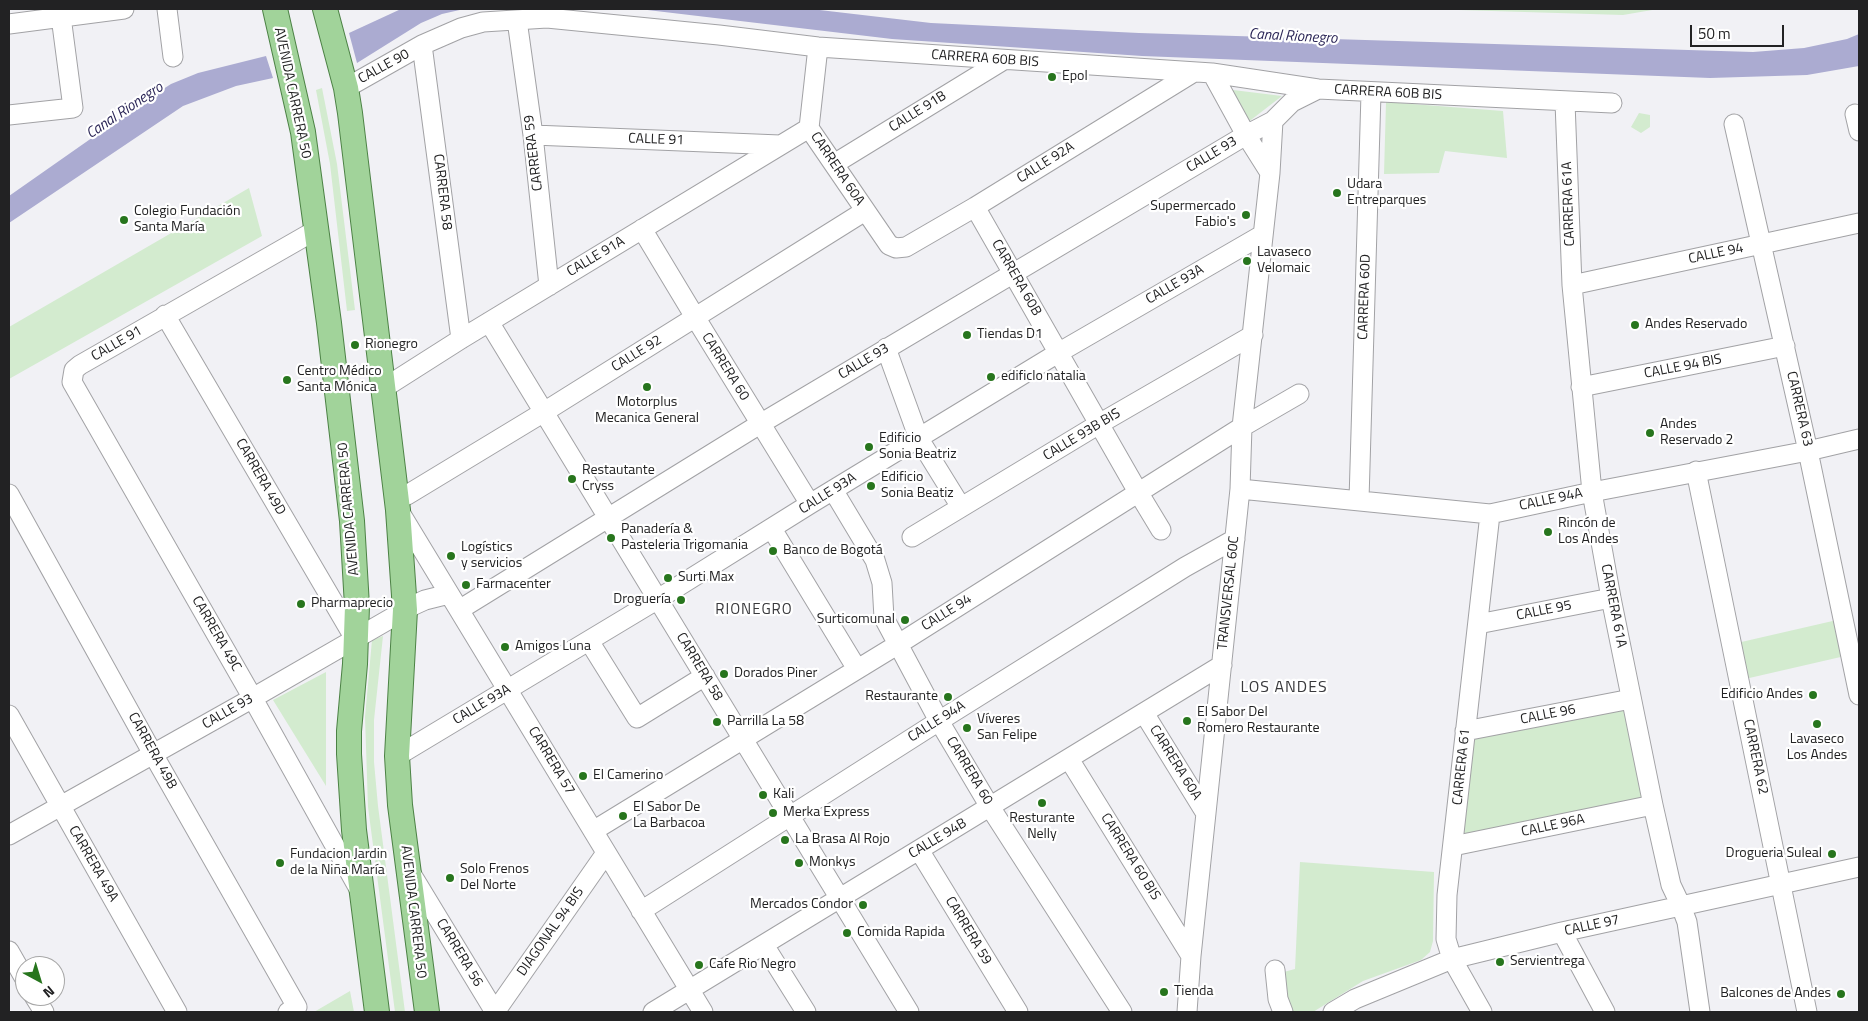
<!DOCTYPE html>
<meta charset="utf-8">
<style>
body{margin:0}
#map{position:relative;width:1868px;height:1021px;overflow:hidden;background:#f1f1f5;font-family:"Titillium Web",sans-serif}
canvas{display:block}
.frame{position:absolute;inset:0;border:10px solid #222223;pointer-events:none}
.north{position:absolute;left:15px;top:956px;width:50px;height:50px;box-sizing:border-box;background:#fff;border:1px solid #a7a7a7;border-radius:50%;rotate:141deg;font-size:14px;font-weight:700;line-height:20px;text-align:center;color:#222223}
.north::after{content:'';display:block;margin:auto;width:18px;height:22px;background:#27751d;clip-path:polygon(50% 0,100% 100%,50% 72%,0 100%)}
.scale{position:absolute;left:1690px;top:25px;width:94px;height:22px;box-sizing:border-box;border:2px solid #222223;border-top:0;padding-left:6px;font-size:15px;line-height:18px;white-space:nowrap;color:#222223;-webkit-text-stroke:4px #fff;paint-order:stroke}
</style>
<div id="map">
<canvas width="1868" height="1021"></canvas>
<div class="frame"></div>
<div class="north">N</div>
<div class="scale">50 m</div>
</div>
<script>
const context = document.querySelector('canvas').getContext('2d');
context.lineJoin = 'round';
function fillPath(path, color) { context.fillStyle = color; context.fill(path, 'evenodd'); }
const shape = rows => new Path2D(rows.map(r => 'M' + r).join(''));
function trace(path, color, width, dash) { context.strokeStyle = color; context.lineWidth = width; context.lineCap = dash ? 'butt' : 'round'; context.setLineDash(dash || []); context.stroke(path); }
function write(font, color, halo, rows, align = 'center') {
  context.font = font + ' "Titillium Web",sans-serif'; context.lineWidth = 4.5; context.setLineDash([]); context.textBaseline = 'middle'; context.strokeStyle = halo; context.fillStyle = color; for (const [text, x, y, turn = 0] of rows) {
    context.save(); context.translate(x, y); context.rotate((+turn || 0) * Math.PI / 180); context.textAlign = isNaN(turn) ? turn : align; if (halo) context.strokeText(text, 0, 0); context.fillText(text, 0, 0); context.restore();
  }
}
fillPath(shape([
 [1426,9,1658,9,1623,15],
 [322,88,337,164,355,310,347,311,330,164,316,90],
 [1225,89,1282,96,1247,123],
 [1386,102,1503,111,1507,158,1445,151,1439,173,1384,174],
 [1639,113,1650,115,1650,127,1641,133,1631,127],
 [249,188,262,236,9,379,9,327],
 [1837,620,1845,656,1745,679,1737,643],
 [383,636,374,720,374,762,378,806,405,1012,395,1012,368,807,365,717,372,640],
 [326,672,326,786,273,700],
 [1627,705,1644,799,1461,838,1467,740],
 [1300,862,1434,872,1433,941,1430,952,1421,960,1363,981,1313,1012,1289,1012,1280,973,1295,969],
 [350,991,354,1012,314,1012]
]), '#d3ebcf');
fillPath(shape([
 [401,9,464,9,442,14,421,23,357,63,349,33],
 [639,9,811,9,931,23,1139,33,1753,52,1804,48,1847,39,1859,34,1859,66,1807,75,1710,78,1142,56,892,39],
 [266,56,273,78,236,86,183,106,9,223,9,196,146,100,171,84,198,73]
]), '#ababd1');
const minor = shape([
 [167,9,173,57],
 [517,20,533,135,549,286],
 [9,24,124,9],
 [422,45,461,339],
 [818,47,809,128,889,245,896,248,906,247,975,207,1194,72],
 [1212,73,1246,135,1270,173],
 [346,88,422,45,461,28,483,22,547,18,719,35,818,47,1212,73,1318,89,1612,103],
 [1565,102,1572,285,1592,492,1611,598,1653,805,1671,885,1681,906,1687,922,1700,1012],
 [1855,114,1859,131],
 [9,115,73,108,60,9],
 [1734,124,1808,451,1859,695],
 [533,135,780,145],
 [834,164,1002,61],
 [975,207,1138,492,1161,530],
 [642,229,695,317,810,504],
 [316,230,80,365,74,370,72,382,247,688,359,889],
 [1572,285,1859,223],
 [165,315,355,639],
 [489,322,909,1012],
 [886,348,919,439,961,507],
 [1581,387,1785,346],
 [384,388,461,339,809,128],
 [1696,471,1807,1012],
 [1240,489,1490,514,1592,492,1808,451,1859,439],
 [833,490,875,560,882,583,884,618,939,721,990,807,1122,1012],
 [9,494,153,754,297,1007,288,1012],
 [407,495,544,412,865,211],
 [1359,500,1371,93],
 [399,511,703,1012],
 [772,529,857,669],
 [912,537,1099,424,1253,335],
 [459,610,760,424,1246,135,1273,121],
 [1478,624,1611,598],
 [589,641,637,718,705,676],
 [1144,713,1205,812],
 [9,715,177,1012],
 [1465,731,1631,699],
 [397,756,658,599,810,504,1058,353,1262,235],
 [1069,759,1191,956],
 [593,831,897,645,1242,427,1299,394],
 [9,835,244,703,414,605,425,600,449,594],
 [1453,846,1653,805],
 [919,850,1018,1012],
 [410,872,495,1012],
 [641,911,939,721,1185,567,1235,539],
 [1562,932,1605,1012],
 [764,945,806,1012],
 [9,951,25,979],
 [1275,970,1278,999,1283,1012],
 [34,996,44,1012],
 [495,1012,606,853],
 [653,1012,1222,665],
 [1187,1012,1191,956,1240,489,1242,427,1270,173,1273,121,1292,102,1318,89],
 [1333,1012,1355,999,1452,959,1562,932,1859,867],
 [1482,1012,1452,959,1446,939,1447,895,1490,514]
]);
const major = shape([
 [275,9,303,132,329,323,352,521,357,606,355,664,349,731,349,754,354,830,377,1012],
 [325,9,346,88,350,113,398,510,405,610,397,756,400,805,427,1012]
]);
trace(minor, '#a2a2a5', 21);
trace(major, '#4c8245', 26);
trace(minor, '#fff', 19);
trace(major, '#a1d39a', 24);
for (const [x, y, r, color] of [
 [1052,77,5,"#27751d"],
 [1337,193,5,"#27751d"],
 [1246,215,5,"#27751d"],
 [124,220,5,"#27751d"],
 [1247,261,5,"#27751d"],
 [1635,325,5,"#27751d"],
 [967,335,5,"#27751d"],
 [355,345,5,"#27751d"],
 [991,377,5,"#27751d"],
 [287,380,5,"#27751d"],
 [647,387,5,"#27751d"],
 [1650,433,5,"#27751d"],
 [869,447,5,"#27751d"],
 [572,479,5,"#27751d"],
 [871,486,5,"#27751d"],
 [1548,532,5,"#27751d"],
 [611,538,5,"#27751d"],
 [773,551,5,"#27751d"],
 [451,556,5,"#27751d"],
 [668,578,5,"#27751d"],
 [466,585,5,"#27751d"],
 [681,600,5,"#27751d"],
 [301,604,5,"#27751d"],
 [905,620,5,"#27751d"],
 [505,647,5,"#27751d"],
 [724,674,5,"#27751d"],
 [1813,695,5,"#27751d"],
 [948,697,5,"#27751d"],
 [1187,721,5,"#27751d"],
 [717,722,5,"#27751d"],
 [1817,724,5,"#27751d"],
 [967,728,5,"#27751d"],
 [583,776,5,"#27751d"],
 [763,795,5,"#27751d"],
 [1042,803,5,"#27751d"],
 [773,813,5,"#27751d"],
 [623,816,5,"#27751d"],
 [785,840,5,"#27751d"],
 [1832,854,5,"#27751d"],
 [280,863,5,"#27751d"],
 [799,863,5,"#27751d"],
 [450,878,5,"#27751d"],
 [863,905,5,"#27751d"],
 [847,933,5,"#27751d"],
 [1500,962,5,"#27751d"],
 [699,965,5,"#27751d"],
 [1164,992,5,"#27751d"],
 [1841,994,5,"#27751d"]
]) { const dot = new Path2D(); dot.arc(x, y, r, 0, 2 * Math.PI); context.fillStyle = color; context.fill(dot); trace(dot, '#fff', 2); }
write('14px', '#222223', '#fff', [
 ["CARRERA 60B BIS",985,59,4],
 ["CALLE 90",384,67,-29],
 ["AVENIDA CARRERA 50",292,93,78],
 ["CARRERA 60B BIS",1388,93,3],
 ["CALLE 91B",918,112,-32],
 ["CALLE 91",656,140,2],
 ["CARRERA 59",534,153,-97],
 ["CALLE 93",1212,155,-31],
 ["CALLE 92A",1046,163,-32],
 ["CARRERA 60A",837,169,56],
 ["CARRERA 58",442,192,83],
 ["CARRERA 61A",1569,204,-92],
 ["CALLE 94",1716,254,-12],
 ["CALLE 91A",596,257,-31],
 ["CARRERA 60B",1016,278,60],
 ["CALLE 93A",1175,285,-30],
 ["CARRERA 60D",1365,297,-88],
 ["CALLE 91",117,344,-30],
 ["CALLE 92",637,354,-32],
 ["CALLE 93",864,362,-31],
 ["CARRERA 60",725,367,58],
 ["CALLE 94 BIS",1683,367,-11],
 ["CARRERA 63",1799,409,77],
 ["CALLE 93B BIS",1082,435,-31],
 ["CARRERA 49D",260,477,60],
 ["CALLE 93A",828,494,-32],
 ["CALLE 94A",1551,500,-12],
 ["AVENIDA CARRERA 50",349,509,-95],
 ["TRANSVERSAL 60C",1229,593,-84],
 ["CARRERA 61A",1613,606,79],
 ["CALLE 95",1544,611,-11],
 ["CALLE 94",947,613,-32],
 ["CARRERA 49C",216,634,60],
 ["CARRERA 58",699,667,59],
 ["CALLE 93A",482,705,-31],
 ["CALLE 93",228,712,-30],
 ["CALLE 96",1548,715,-11],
 ["CALLE 94A",937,722,-32],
 ["CARRERA 49B",152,751,61],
 ["CARRERA 62",1755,757,78],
 ["CARRERA 57",551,761,59],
 ["CARRERA 60A",1175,763,58],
 ["CARRERA 61",1462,767,-84],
 ["CARRERA 60",969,771,59],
 ["CALLE 96A",1553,826,-12],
 ["CALLE 94B",938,839,-31],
 ["CARRERA 60 BIS",1130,857,58],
 ["CARRERA 49A",93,864,60],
 ["AVENIDA CARRERA 50",413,912,83],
 ["CALLE 97",1592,926,-12],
 ["CARRERA 59",968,931,59],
 ["DIAGONAL 94 BIS",551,932,-55],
 ["CARRERA 56",459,953,59]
]);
write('14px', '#222223', '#fff', [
 ["Epol",1062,77],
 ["Udara",1347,185],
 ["Entreparques",1347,201],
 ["Supermercado",1236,207,"right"],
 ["Fabio's",1236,223,"right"],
 ["Colegio Fundación",134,212],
 ["Santa María",134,228],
 ["Lavaseco",1257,253],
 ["Velomaic",1257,269],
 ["Andes Reservado",1645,325],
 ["Tiendas D1",977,335],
 ["Rionegro",365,345],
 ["Centro Médico",297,372],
 ["Santa Mónica",297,388],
 ["edificlo natalia",1001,377],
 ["Motorplus",647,403,"center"],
 ["Mecanica General",647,419,"center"],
 ["Andes",1660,425],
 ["Reservado 2",1660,441],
 ["Edificio",879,439],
 ["Sonia Beatriz",879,455],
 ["Restautante",582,471],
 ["Cryss",582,487],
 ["Edificio",881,478],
 ["Sonia Beatiz",881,494],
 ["Rincón de",1558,524],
 ["Los Andes",1558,540],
 ["Panadería &",621,530],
 ["Pasteleria Trigomania",621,546],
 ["Logístics",461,548],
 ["y servicios",461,564],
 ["Banco de Bogotá",783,551],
 ["Surti Max",678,578],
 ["Farmacenter",476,585],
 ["Droguería",671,600,"right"],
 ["Pharmaprecio",311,604],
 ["Surticomunal",895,620,"right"],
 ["Amigos Luna",515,647],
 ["Dorados Piner",734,674],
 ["Edificio Andes",1803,695,"right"],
 ["Restaurante",938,697,"right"],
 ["El Sabor Del",1197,713],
 ["Romero Restaurante",1197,729],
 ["Víveres",977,720],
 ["San Felipe",977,736],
 ["Parrilla La 58",727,722],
 ["Lavaseco",1817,740,"center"],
 ["Los Andes",1817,756,"center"],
 ["El Camerino",593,776],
 ["Kali",773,795],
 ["El Sabor De",633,808],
 ["La Barbacoa",633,824],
 ["Merka Express",783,813],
 ["Resturante",1042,819,"center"],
 ["Nelly",1042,835,"center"],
 ["La Brasa Al Rojo",795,840],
 ["Drogueria Suleal",1822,854,"right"],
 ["Fundacion Jardin",290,855],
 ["de la Niña María",290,871],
 ["Monkys",809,863],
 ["Solo Frenos",460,870],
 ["Del Norte",460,886],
 ["Mercados Condor",853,905,"right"],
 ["Comida Rapida",857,933],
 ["Servientrega",1510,962],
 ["Cafe Rio Negro",709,965],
 ["Tienda",1174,992],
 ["Balcones de Andes",1831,994,"right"]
], 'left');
write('italic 15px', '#2a2556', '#fff', [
 ["Canal Rionegro",1293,37,3],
 ["Canal Rionegro",125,111,-34]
]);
context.letterSpacing = '1px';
write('15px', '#39393c', '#fff', [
 ["RIONEGRO",754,610]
]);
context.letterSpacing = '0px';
context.letterSpacing = '1px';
write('16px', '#39393c', '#fff', [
 ["LOS ANDES",1284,688]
]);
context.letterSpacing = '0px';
</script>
